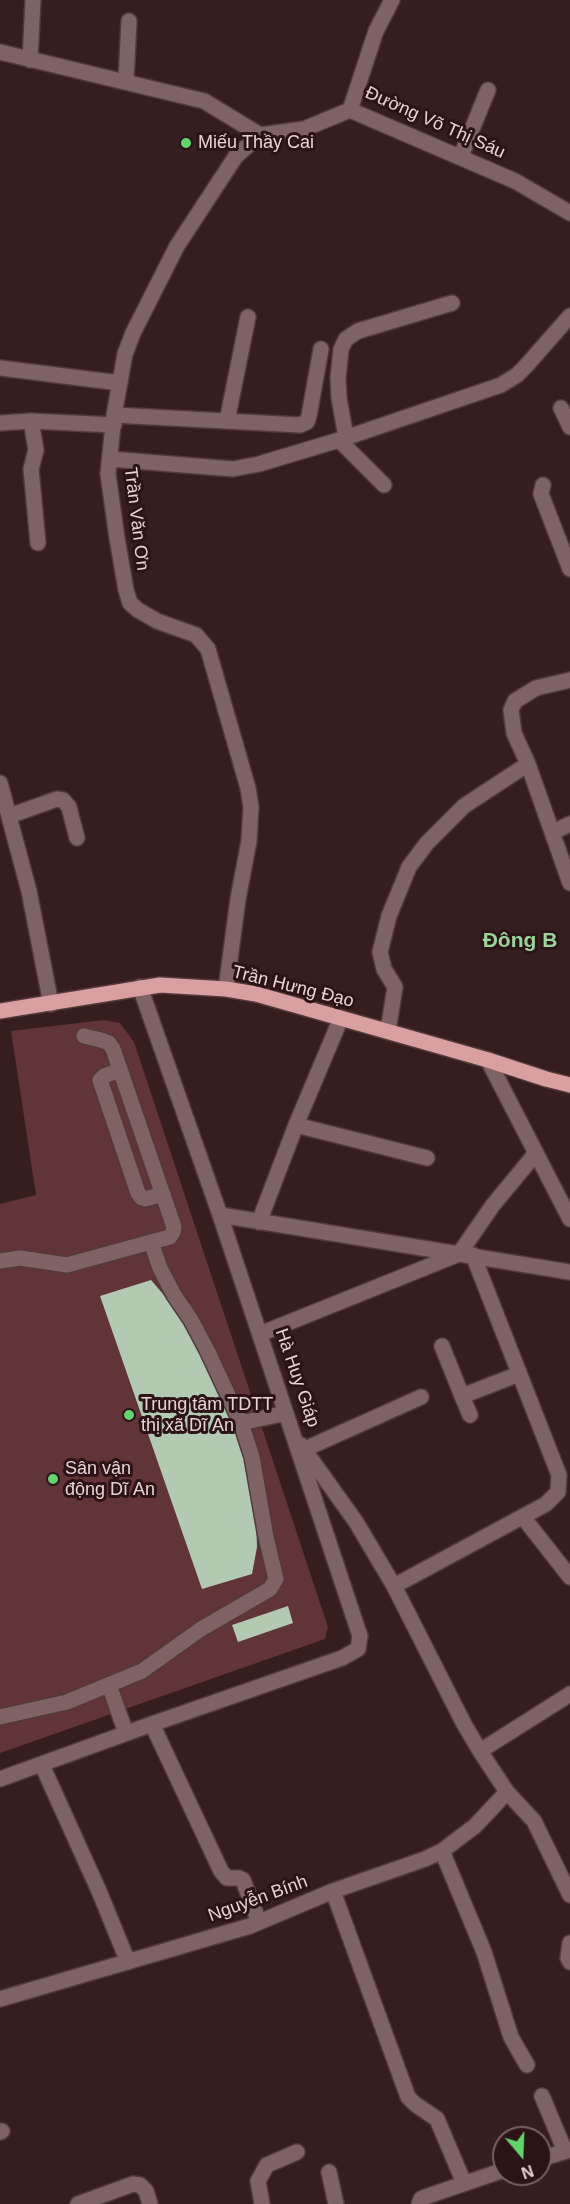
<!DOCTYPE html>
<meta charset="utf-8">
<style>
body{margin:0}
#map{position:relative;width:570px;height:2204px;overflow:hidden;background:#361d1e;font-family:Arial,sans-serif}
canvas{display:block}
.north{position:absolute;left:492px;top:2126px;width:60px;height:60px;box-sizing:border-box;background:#2c1315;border:2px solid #776162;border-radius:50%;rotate:161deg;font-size:16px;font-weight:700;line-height:24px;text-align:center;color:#e7d5d5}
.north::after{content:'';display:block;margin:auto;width:21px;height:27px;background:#60d56b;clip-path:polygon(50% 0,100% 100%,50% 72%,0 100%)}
</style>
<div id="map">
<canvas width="570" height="2204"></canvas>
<div class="north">N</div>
</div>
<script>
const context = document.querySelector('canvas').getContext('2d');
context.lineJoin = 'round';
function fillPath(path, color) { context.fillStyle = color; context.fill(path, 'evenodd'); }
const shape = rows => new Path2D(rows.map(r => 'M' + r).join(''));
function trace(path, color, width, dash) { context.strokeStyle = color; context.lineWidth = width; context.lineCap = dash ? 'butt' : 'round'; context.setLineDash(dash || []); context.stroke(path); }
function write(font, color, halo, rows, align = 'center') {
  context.font = font + ' Arial,sans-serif'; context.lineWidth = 6; context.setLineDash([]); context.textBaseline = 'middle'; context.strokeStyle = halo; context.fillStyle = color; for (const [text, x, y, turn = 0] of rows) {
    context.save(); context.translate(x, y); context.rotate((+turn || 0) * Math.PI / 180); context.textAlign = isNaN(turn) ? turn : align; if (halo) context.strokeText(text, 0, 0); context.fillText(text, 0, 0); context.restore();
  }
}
fillPath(shape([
 [104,1020,120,1023,134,1042,328,1627,325,1639,0,1753,0,1204,36,1195,11,1031]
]), '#613437');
fillPath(shape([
 [151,1280,175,1308,201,1347,217,1376,249,1472,256,1518,257,1547,252,1574,202,1589,100,1296],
 [288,1606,293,1623,238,1642,232,1625]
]), '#b2c9b2');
const minor = shape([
 [392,0,376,31,350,110,515,181,570,213],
 [0,52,204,101,260,135],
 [30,60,33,0],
 [126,81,129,21],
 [461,156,488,90],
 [0,368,120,383],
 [561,408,570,427],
 [114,415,300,425,307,422,309,416,321,349],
 [31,421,36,450,31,469,38,543],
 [227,421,248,317],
 [0,423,31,421,114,425],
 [346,437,339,398,338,378,341,349,346,339,358,331,452,303],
 [339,440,384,485],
 [110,459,233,469,259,464,339,440,501,385,517,375,526,366,570,316],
 [543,485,541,494,570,569],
 [570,680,536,688,515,701,511,710,514,733,528,764,570,883],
 [0,783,29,891,51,1004],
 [9,816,57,799,63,800,69,807,77,838],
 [553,832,570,824],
 [226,989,238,899,249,841,251,807,248,788,208,649,196,635,157,621,138,610,130,603,126,590,117,538,108,474,114,415,125,354,133,333,177,246,236,156,260,135,304,129,350,110],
 [388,1031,395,987,384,969,380,952,389,916,409,867,427,843,464,806,528,764],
 [488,1060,570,1219],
 [120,1070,104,1076,100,1080,138,1193,142,1198,145,1199,163,1194],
 [296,1125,427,1158],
 [220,1215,570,1272],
 [259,1222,296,1125,341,1018],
 [151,1242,160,1268,174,1295,191,1320,207,1350,241,1423],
 [0,1261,20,1258,67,1265,151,1242,170,1237,173,1232,174,1227,113,1049,109,1043,101,1040,84,1036],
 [260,1334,459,1254,493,1205,536,1153],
 [442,1346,462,1396,519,1374],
 [462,1396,470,1415],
 [301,1445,356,1522,394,1586,464,1724,480,1751],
 [305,1449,421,1397],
 [523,1517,570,1577],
 [394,1586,546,1504,558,1492,559,1475,473,1255],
 [109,1685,126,1733],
 [570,1694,480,1751,507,1792,534,1821,570,1895],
 [0,1717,67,1702,142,1671,201,1629,270,1589,276,1579,266,1537,252,1457,241,1423,286,1413],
 [152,1724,221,1871,227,1878,239,1878,243,1880,259,1922],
 [42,1765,99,1891,128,1962],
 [0,1779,152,1724,342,1658,358,1649,360,1636,220,1215,140,987],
 [442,1851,484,1952,511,2037,527,2065],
 [333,1891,408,2097,415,2104,437,2119,464,2183],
 [570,1943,568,1958,570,1962],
 [0,1999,250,1926,333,1891,425,1859,442,1851,475,1826,507,1792],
 [542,2096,565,2151],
 [0,2132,2,2131],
 [540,2159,570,2150],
 [329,2172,336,2204],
 [78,2204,133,2184,140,2185,146,2191,150,2204],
 [262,2204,258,2181,267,2165,297,2152],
 [419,2204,421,2199,425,2197,504,2170]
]);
const major = shape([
 [0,1011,160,985,226,989,256,994,488,1060,546,1079,570,1085]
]);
trace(minor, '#523a3b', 18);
trace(major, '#523a3b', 18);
trace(minor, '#7f6263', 15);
trace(major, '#da9fa1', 15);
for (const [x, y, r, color] of [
 [186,143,6,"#60d56b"],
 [129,1415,6,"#60d56b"],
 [53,1479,6,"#60d56b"]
]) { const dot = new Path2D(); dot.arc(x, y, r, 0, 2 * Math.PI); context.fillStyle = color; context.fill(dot); trace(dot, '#2c1315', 2); }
write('18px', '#e7d5d5', '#2c1315', [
 ["Đường Võ Thị Sáu",435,123,24],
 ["Trần Văn Ơn",136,519,83],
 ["Trần Hưng Đạo",293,987,14],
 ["Hà Huy Giáp",297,1378,71],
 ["Nguyễn Bính",258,1899,-20]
]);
write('18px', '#e7d5d5', '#2c1315', [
 ["Miếu Thầy Cai",198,143],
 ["Trung tâm TDTT",141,1405],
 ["thị xã Dĩ An",141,1426],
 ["Sân vận",65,1469],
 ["động Dĩ An",65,1490]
], 'left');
write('bold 21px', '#99d49b', '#2c1315', [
 ["Đông B",520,941]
]);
</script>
